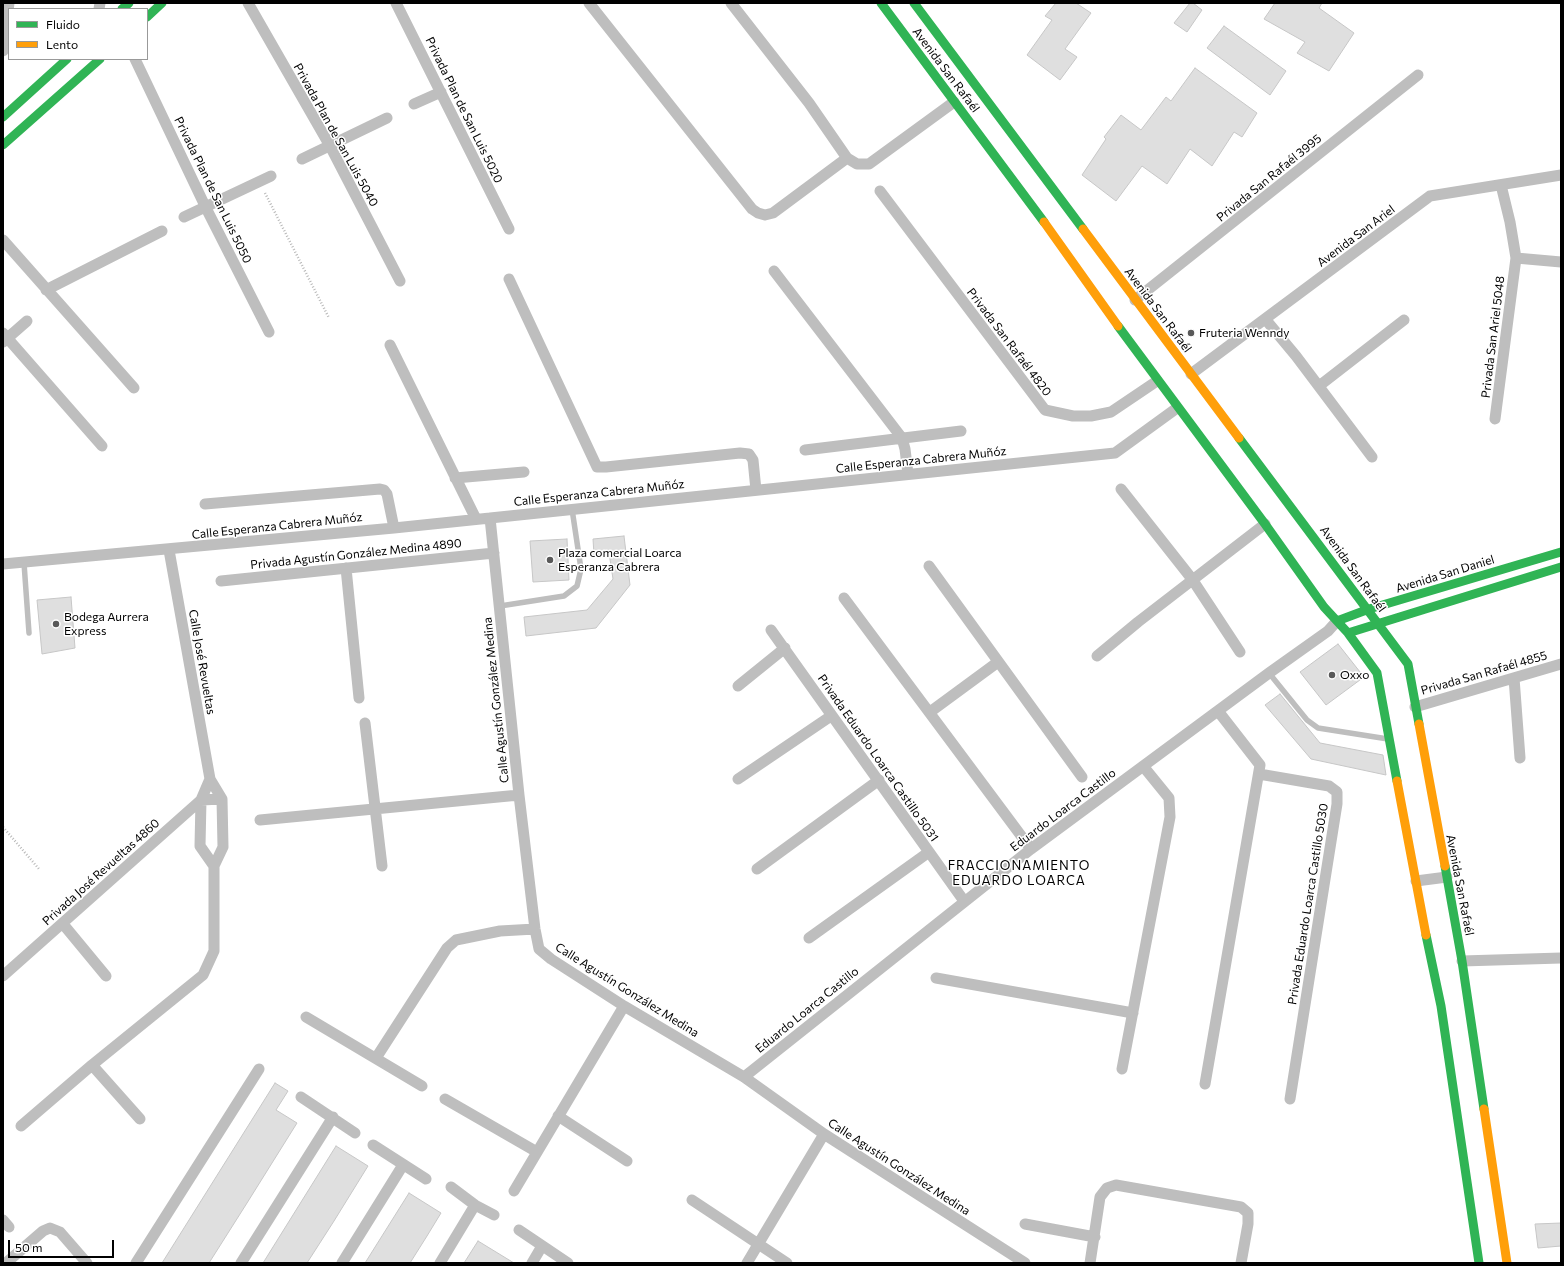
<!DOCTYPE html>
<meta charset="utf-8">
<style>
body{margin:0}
#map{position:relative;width:1564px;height:1266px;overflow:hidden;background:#fff;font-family:Commissioner,sans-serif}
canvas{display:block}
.frame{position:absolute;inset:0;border:4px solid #000;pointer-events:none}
.legend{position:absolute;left:8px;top:8px;width:140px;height:52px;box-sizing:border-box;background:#fff;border:1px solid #999;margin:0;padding:5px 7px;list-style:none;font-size:12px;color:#000}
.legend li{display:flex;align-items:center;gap:8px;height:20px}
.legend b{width:20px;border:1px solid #999}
.scale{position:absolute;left:8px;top:1240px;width:106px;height:18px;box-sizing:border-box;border:2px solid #000;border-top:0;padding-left:5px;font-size:12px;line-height:14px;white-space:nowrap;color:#000;-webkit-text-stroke:3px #fff;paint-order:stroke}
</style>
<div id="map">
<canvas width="1564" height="1266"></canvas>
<div class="frame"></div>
<ul class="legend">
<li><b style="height:5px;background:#30b455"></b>Fluido</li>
<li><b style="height:5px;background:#ff9f0a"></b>Lento</li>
</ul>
<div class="scale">50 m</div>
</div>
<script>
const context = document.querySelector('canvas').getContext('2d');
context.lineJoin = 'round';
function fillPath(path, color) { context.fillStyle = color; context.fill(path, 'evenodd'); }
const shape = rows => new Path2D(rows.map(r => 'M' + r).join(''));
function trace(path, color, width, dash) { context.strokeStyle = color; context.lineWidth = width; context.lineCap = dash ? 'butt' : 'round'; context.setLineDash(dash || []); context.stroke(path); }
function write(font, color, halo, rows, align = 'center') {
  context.font = font + ' Commissioner,sans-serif'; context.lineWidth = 3; context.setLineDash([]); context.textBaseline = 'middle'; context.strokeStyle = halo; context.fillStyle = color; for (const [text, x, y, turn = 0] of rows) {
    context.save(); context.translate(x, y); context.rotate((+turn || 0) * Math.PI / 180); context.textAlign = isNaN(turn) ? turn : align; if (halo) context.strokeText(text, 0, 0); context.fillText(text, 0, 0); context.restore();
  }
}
const building = shape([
 [1056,3,1076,3,1091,13,1065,49,1077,57,1060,80,1027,55,1052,20,1045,16,1056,3],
 [1190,3,1193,3,1202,10,1187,32,1174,23,1190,3],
 [1275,3,1322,3,1319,8,1354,33,1329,71,1297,53,1305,42,1264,19,1275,3],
 [1224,26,1286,71,1270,95,1207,48,1224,26],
 [1195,68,1257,113,1242,137,1234,132,1212,166,1190,149,1167,184,1142,166,1116,201,1082,175,1106,139,1104,137,1121,115,1141,130,1166,97,1171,101,1195,68],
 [624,536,630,585,596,628,526,636,524,617,587,610,613,579,609,553,594,555,593,539,624,536],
 [567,539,569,580,533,582,530,541,567,539],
 [71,597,75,648,42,654,37,600,71,597],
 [1338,644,1364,677,1326,705,1300,672,1338,644],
 [1280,694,1320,743,1383,755,1386,775,1311,759,1265,705,1280,694],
 [275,1083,288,1091,276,1110,297,1123,247,1203,209,1263,162,1263,275,1083],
 [336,1146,368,1166,334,1221,307,1263,263,1263,336,1146],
 [409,1193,441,1213,427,1236,410,1263,365,1263,409,1193],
 [1561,1223,1561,1246,1538,1248,1535,1224,1561,1223],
 [478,1241,514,1263,464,1263,478,1241]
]);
fillPath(building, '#dfdfdf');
trace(building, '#c7c7c7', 1);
trace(shape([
 [265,193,329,318],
 [3,827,39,869]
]), '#b9b9b9', 2.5, [1, 2]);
trace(shape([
 [24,563,29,633],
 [500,606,564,596,577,586,581,569,572,509],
 [1269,673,1307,720,1318,728,1388,739]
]), '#bebebe', 5.5);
trace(shape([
 [248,3,330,146,400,281],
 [396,3,509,229],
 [589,3,752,209,758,213,765,215,773,213,847,158],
 [731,3,809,103,847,158,857,164,869,164,954,102],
 [99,9,100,3],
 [3,51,9,3],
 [135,59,206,208,269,332],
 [414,104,441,92],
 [302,159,387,118],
 [880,191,1045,410,1073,416,1091,416,1111,412,1157,381],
 [184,217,271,176],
 [3,240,134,388],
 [1516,258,1561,262],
 [774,271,902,438,905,449,908,474],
 [509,279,597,467,606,467,740,453,749,454,753,460,756,490],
 [46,290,162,231],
 [1135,300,1418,75],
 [1266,320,1296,356,1372,457],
 [3,333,102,446],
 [3,342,27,321],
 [390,345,476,519],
 [1191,374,1430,196,1561,175],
 [1319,386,1404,320],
 [1495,419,1516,258,1510,222,1501,185],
 [805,450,961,431],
 [455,478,524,472],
 [1121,489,1192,579,1240,652],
 [205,504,380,489,384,490,387,494,394,528],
 [490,518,519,795,535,929,539,949,551,959,624,1006,744,1077,824,1134,1025,1263],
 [3,564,394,528,1115,453,1177,408],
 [929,566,1082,777],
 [346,568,359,698],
 [221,581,494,553],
 [844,598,1031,849],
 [771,630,964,901],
 [1097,656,1138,622,1265,524],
 [1514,678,1520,758],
 [738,686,785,648],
 [1415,707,1561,664],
 [930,712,998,662],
 [365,723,382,866],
 [1259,774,1329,786,1337,792,1337,804,1290,1099],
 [210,779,201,800,200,846,214,866],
 [738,779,831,716],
 [260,820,519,795],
 [757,869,879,780],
 [1416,881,1447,877],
 [63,924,106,976],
 [809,938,929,852],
 [1462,961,1561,958],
 [3,976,201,800,222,799],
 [936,978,1133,1013],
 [306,1017,422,1086],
 [376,1058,447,948,456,940,500,931,535,929],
 [92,1065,140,1119],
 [1122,1069,1170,817,1169,798,1143,766],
 [744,1077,1031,849,1269,673,1328,631,1337,621],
 [1205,1084,1260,765,1218,711],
 [301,1097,355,1133],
 [445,1099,537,1152],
 [558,1116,627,1161],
 [21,1126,92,1065,203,975,214,951,214,866,223,847,222,799,210,779,169,550],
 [373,1145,426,1179],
 [451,1187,475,1205,494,1215],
 [514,1191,624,1006],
 [692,1200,787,1263],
 [3,1220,9,1227],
 [1025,1224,1095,1237],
 [519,1230,568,1263],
 [6,1263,43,1231,50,1228,60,1232,87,1263],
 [136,1263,259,1069],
 [241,1263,333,1117],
 [342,1263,403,1165],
 [440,1263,475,1205],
 [532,1263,542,1246],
 [747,1263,824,1134],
 [1090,1263,1100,1197,1107,1188,1116,1185,1241,1207,1248,1213,1248,1224,1241,1263]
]), '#bebebe', 11);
trace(shape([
 [881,3,1044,222],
 [914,3,1083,229],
 [122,9,129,3],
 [147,17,162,3],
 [3,117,67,59],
 [3,145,100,59],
 [1118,326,1265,524,1324,607,1348,633,1377,673,1397,781],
 [1239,438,1408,664,1419,724],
 [1337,621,1369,609,1561,552],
 [1348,633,1561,567],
 [1445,866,1462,961,1484,1109],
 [1426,935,1441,1006,1479,1263]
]), '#30b455', 9);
trace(shape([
 [1044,222,1118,326],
 [1083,229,1239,438],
 [1419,724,1445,866],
 [1397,781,1426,935],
 [1484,1109,1507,1263]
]), '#ff9f0a', 9);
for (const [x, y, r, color] of [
 [1191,333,4,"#595959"],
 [550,560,4,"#595959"],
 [56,624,4,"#595959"],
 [1332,675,4,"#595959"]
]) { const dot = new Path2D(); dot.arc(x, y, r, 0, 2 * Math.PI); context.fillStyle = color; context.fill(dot); trace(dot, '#fff', 1.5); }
write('12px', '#000', '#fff', [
 ["Avenida San Rafaél",946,70,53],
 ["Privada Plan de San Luis 5020",464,110,64],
 ["Privada Plan de San Luis 5040",336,135,61],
 ["Privada San Rafaél 3995",1269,178,-39],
 ["Privada Plan de San Luis 5050",213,190,64],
 ["Avenida San Ariel",1356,236,-37],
 ["Avenida San Rafaél",1158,310,53],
 ["Privada San Ariel 5048",1493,337,-83],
 ["Privada San Rafaél 4820",1009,342,53],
 ["Calle Esperanza Cabrera Muñóz",921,460,-6],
 ["Calle Esperanza Cabrera Muñóz",599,493,-6],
 ["Calle Esperanza Cabrera Muñóz",277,526,-6],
 ["Privada Agustín González Medina 4890",356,554,-6],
 ["Avenida San Rafaél",1353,569,54],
 ["Avenida San Daniel",1445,574,-17],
 ["Calle José Revueltas",202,662,80],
 ["Privada San Rafaél 4855",1484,673,-16],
 ["Calle Agustín González Medina",496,700,-96],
 ["Privada Eduardo Loarca Castillo 5031",878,758,55],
 ["Eduardo Loarca Castillo",1063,810,-37],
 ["Privada José Revueltas 4860",101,872,-42],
 ["Avenida San Rafaél",1460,885,79],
 ["Privada Eduardo Loarca Castillo 5030",1308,904,-81],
 ["Calle Agustín González Medina",627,990,32],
 ["Eduardo Loarca Castillo",807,1010,-39],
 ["Calle Agustín González Medina",899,1167,33]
]);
write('12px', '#000', '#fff', [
 ["Fruteria Wenndy",1199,333],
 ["Plaza comercial Loarca",558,553],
 ["Esperanza Cabrera",558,567],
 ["Bodega Aurrera",64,617],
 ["Express",64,631],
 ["Oxxo",1340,675]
], 'left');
context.letterSpacing = '1px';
write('13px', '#000', '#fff', [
 ["FRACCIONAMIENTO",1019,866],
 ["EDUARDO LOARCA",1019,881]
]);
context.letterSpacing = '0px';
</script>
